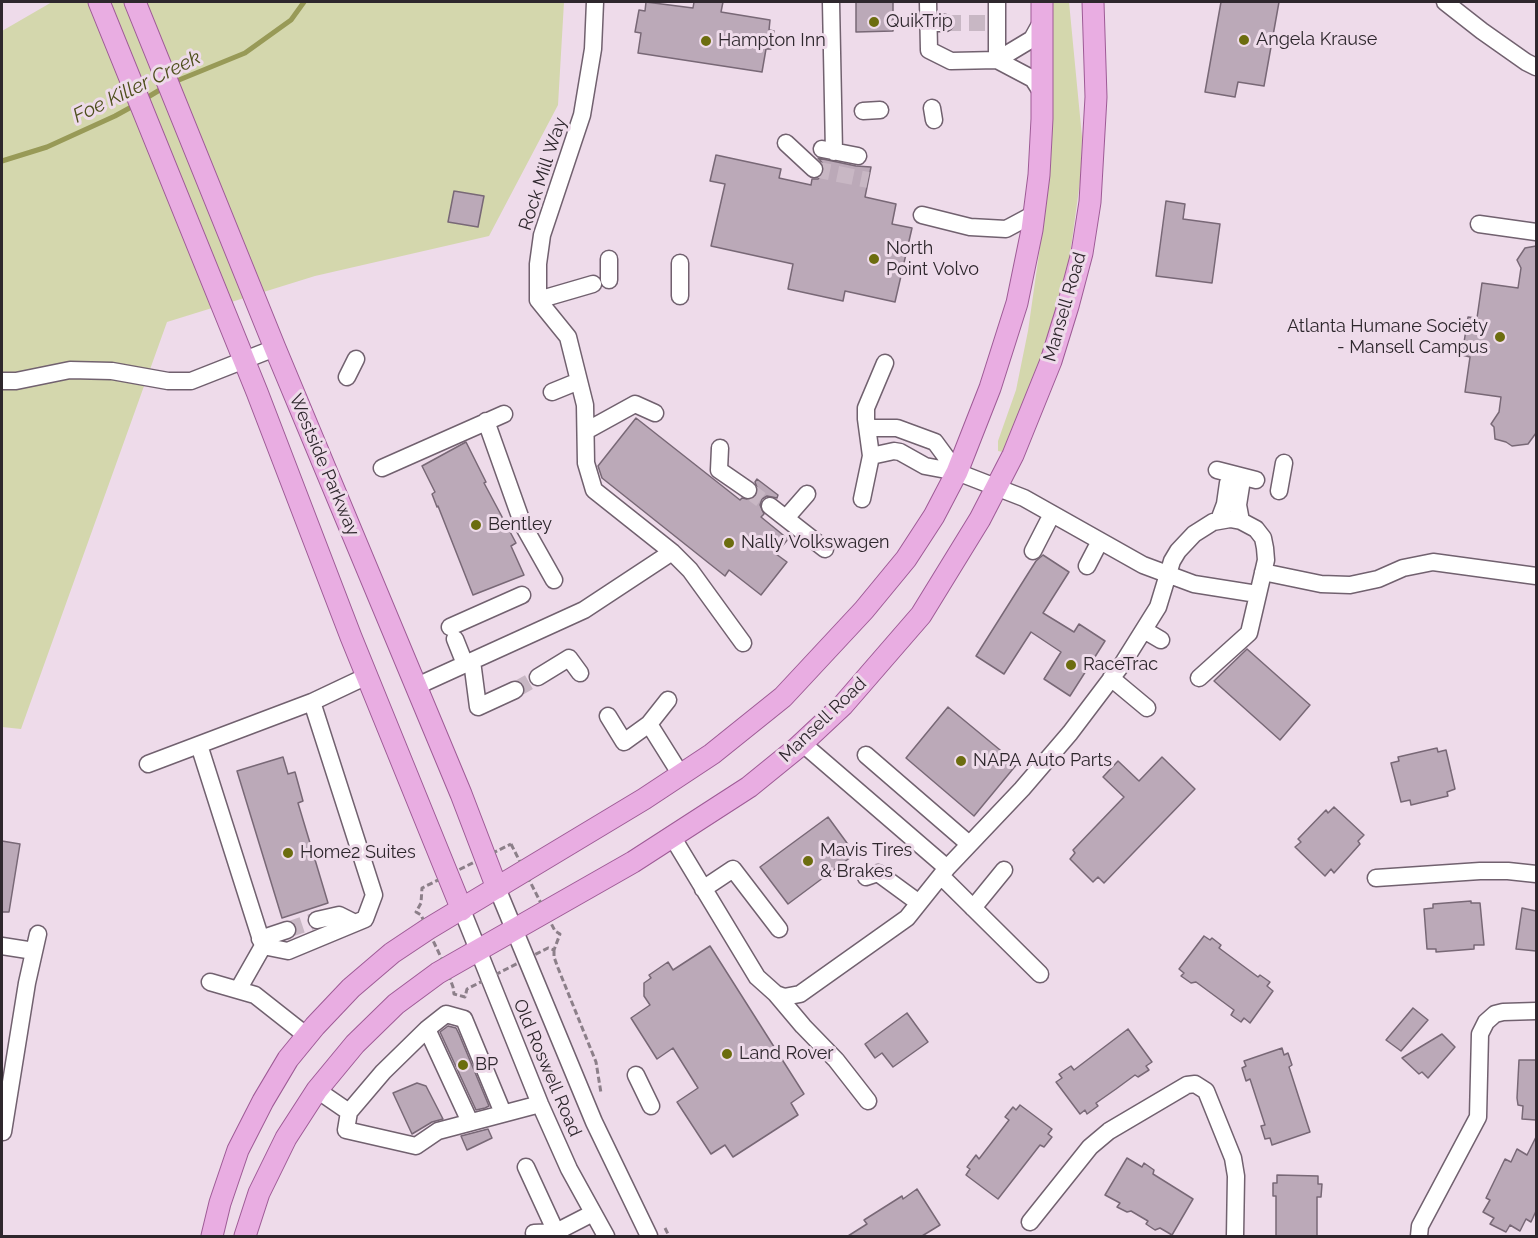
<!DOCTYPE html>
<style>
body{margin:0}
#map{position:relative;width:1538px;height:1238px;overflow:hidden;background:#eedbea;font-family:Raleway,sans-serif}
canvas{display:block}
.frame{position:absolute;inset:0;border:3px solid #2e272d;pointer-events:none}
</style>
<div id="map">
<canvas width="1538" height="1238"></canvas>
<div class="frame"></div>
</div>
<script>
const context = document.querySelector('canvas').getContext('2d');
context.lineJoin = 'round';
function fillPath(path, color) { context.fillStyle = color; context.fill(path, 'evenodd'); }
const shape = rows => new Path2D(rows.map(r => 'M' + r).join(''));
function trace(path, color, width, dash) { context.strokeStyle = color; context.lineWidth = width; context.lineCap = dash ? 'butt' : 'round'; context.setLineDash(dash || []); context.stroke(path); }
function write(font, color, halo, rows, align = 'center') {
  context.font = font + ' Raleway,sans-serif'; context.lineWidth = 6; context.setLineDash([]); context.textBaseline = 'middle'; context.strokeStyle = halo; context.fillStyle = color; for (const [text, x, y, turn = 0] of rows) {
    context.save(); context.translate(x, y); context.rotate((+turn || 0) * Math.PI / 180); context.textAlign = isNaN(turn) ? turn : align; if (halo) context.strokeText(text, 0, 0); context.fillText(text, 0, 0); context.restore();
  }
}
fillPath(shape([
 [52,2,564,2,558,105,489,236,315,276,167,322,21,729,2,727,2,31],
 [1049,2,1069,2,1082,137,1081,174,1067,277,1031,388,1003,452,998,451,998,441,1016,390,1028,331,1040,247,1043,206]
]), '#d4d7ad');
trace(shape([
 [174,82,245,53,291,20,304,2],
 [143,100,163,88],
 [2,161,47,147,115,116,135,105]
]), '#989a57', 5);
const building = shape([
 [646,2,693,8,694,2,723,2,721,12,770,20,769,30,774,31,771,49,766,49,762,72,638,53,641,33,635,32,639,10,645,11,646,2],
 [856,2,893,2,893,31,856,32,856,2],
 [1221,2,1279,2,1264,86,1238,82,1235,97,1205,92,1221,2],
 [716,155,781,169,779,178,811,185,812,179,818,179,824,172,824,165,818,158,856,166,871,167,865,197,896,204,892,224,912,228,895,302,845,291,843,301,788,289,793,264,711,246,725,184,710,181,716,155],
 [454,191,484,196,478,227,448,222,454,191],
 [1166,201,1185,204,1183,219,1220,224,1212,283,1156,276,1166,201],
 [1536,246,1536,433,1528,444,1512,446,1506,442,1495,439,1494,427,1491,424,1499,412,1501,397,1465,392,1470,357,1462,355,1468,317,1477,318,1482,283,1518,288,1521,268,1517,260,1525,248,1536,246],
 [636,418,740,500,742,498,752,500,756,496,758,490,755,482,757,479,778,495,777,498,767,496,762,499,760,505,764,514,761,517,788,539,776,554,787,562,761,595,729,570,725,576,602,478,598,466,636,418],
 [466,442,486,482,484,483,516,543,511,546,524,575,473,595,438,506,437,507,432,494,435,492,422,466,466,442],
 [1043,555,1069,572,1043,613,1074,632,1079,624,1105,641,1070,696,1044,679,1061,652,1031,632,1004,674,976,656,1036,561,1043,555],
 [1247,649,1310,705,1280,740,1214,681,1247,649],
 [948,707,1017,764,974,816,906,758,948,707],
 [1437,748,1438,752,1446,750,1455,789,1447,792,1448,796,1411,805,1410,800,1401,802,1391,763,1399,761,1398,757,1437,748],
 [283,757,288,774,295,772,303,801,298,803,328,903,282,918,237,771,283,757],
 [1162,757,1195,789,1104,883,1098,877,1093,882,1070,859,1075,853,1073,850,1124,797,1103,777,1118,761,1139,781,1162,757],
 [1334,807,1364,835,1358,841,1360,844,1334,873,1331,869,1325,876,1295,847,1301,842,1298,839,1326,810,1328,813,1334,807],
 [828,817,855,854,788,904,760,867,828,817],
 [2,841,20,844,9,912,2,912,2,841],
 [1471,901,1471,903,1480,903,1484,945,1474,945,1474,949,1436,952,1436,949,1427,949,1424,909,1433,908,1433,904,1471,901],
 [1522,908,1536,911,1536,951,1516,949,1522,908],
 [1204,936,1210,940,1212,938,1221,945,1219,948,1258,977,1260,975,1270,982,1267,986,1273,991,1250,1023,1244,1018,1241,1022,1231,1015,1234,1010,1196,982,1191,983,1181,976,1184,973,1179,969,1204,936],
 [710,946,804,1094,791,1103,798,1115,733,1157,725,1145,711,1154,677,1102,698,1088,673,1048,657,1059,631,1018,650,1005,644,996,644,983,651,978,649,975,668,962,673,970,710,946],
 [1413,1008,1428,1020,1401,1051,1386,1040,1413,1008],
 [907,1013,928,1042,893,1067,882,1053,875,1058,865,1044,907,1013],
 [448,1026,456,1028,459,1034,489,1106,485,1108,476,1110,440,1032,448,1026],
 [1128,1029,1152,1062,1146,1066,1149,1070,1138,1077,1135,1075,1116,1089,1096,1103,1098,1106,1087,1114,1085,1110,1080,1114,1056,1082,1062,1078,1059,1074,1071,1066,1074,1070,1128,1029],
 [1442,1034,1455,1047,1428,1078,1422,1072,1419,1074,1402,1058,1442,1034],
 [1282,1048,1284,1055,1288,1053,1292,1065,1289,1067,1310,1132,1272,1145,1270,1138,1265,1139,1261,1126,1265,1125,1250,1079,1246,1081,1242,1068,1246,1066,1244,1061,1282,1048],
 [1519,1060,1536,1060,1536,1120,1522,1119,1523,1106,1518,1105,1517,1098,1519,1060],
 [417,1083,426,1086,443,1119,432,1122,412,1134,393,1093,417,1083],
 [1020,1105,1052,1129,1048,1134,1052,1137,1044,1147,1040,1145,998,1199,966,1175,970,1169,967,1167,976,1155,979,1159,1009,1120,1005,1117,1013,1107,1016,1110,1020,1105],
 [488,1129,492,1138,467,1150,461,1136,488,1129],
 [1536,1137,1536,1211,1531,1222,1526,1219,1520,1231,1510,1225,1506,1232,1490,1224,1494,1218,1483,1212,1490,1200,1486,1198,1505,1159,1511,1162,1517,1149,1527,1155,1536,1137],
 [1127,1158,1142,1167,1144,1163,1154,1170,1153,1174,1193,1199,1172,1235,1160,1228,1155,1230,1146,1224,1148,1221,1131,1211,1127,1212,1117,1207,1120,1203,1105,1195,1127,1158],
 [1277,1175,1318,1176,1318,1184,1322,1184,1321,1197,1317,1197,1317,1236,1276,1236,1276,1196,1273,1196,1273,1183,1277,1183,1277,1175],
 [917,1189,940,1225,922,1236,848,1236,867,1224,864,1220,902,1196,903,1199,917,1189]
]);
fillPath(building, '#bba9b8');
trace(building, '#786876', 1.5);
trace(shape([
 [945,23,988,23],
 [814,169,868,180],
 [748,490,770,506],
 [515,690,538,677],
 [287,930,317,920]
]), '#c8b7c4', 16, [16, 8]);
const minor = shape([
 [595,2,593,49,582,115,542,235,538,264,538,300,568,337,585,405,586,463,594,490,672,552,690,570,743,643],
 [831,2,834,152],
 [928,2,929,50,951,61,997,60,1032,39,1042,21],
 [997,2,997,60],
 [1445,2,1482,31,1526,62,1536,67],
 [928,23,945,23],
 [997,60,1033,79,1042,93],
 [932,108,934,120],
 [863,111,880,110],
 [786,143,814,169],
 [822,149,858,156],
 [922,215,970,227,1006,229,1034,214],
 [1479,224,1536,232],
 [609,259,609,280],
 [680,296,680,263],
 [538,300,593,284],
 [347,377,356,359],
 [2,381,16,381,70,370,112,371,168,381,191,381,275,348],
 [552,392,579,381],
 [486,421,523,525,554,580],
 [868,428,897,428,935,442,957,472],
 [586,431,635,404,655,413],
 [720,448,719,470,748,490],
 [871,456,894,451,900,452,925,466,957,472,1024,498,1143,565,1194,584,1257,594],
 [382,468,504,414],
 [1217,470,1256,480],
 [1238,476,1241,486,1238,505,1241,521],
 [1279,491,1284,463],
 [862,499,871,456,866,419,866,408,885,363],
 [770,506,825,549],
 [786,518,807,494],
 [1219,520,1225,504,1228,483,1238,476],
 [1033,551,1052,514],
 [1087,566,1100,541],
 [1263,572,1321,584,1350,585,1378,579,1403,568,1433,562,1536,576],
 [450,627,522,595],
 [1144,630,1161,640],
 [455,639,465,664],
 [472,661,478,707,515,690],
 [538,677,569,658,580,673],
 [1111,678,1147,708],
 [417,686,584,610,672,552],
 [608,716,624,742,649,724,668,700],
 [649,724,681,775],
 [802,743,947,868],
 [199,745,263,946],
 [866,755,969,844],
 [148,764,312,702],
 [673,838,757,977,776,994,784,997,800,994,907,918,947,868,1022,789,1070,733,1123,663,1158,607,1172,561,1178,551,1194,534,1213,522,1230,519,1241,521,1256,529,1263,538,1265,548,1266,560,1249,633,1199,678],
 [941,876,1040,974],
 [866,877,878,873,919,903],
 [1376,878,1480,871,1508,871,1536,874],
 [497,888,594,1122,649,1236],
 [703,889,733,869,779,929],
 [973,908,1004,870],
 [462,910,540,1104,569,1169,606,1236],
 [317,920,339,915,355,923],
 [260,939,287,930],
 [2,946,34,951],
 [210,982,255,995,307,1036],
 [238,990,263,946,288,951,365,919,374,895,312,702,367,676],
 [776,994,803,1026,836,1060,868,1101],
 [427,1029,470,1122],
 [636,1075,651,1106],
 [317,1090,349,1112,346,1130,416,1146,438,1131,540,1104],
 [349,1112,383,1072,427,1029,446,1014,464,1019,503,1113],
 [3,1132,27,983,38,934],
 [526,1167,556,1232],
 [1030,1222,1090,1147,1109,1131,1187,1085,1195,1084,1206,1091,1233,1158,1236,1176,1235,1236],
 [534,1233,556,1232,593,1213],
 [1419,1236,1420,1226,1478,1117,1480,1034,1486,1022,1495,1014,1503,1012,1536,1011]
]);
const major = shape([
 [99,2,257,392,351,637,462,910],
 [135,2,275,348,461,794,497,888],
 [212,1236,220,1203,238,1150,263,1101,288,1059,315,1026,351,988,392,953,428,929,644,799,712,754,783,697,864,610,906,559,934,516,957,472,990,388,1017,303,1032,230,1039,175,1042,119,1042,2],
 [245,1236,259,1193,286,1138,317,1090,355,1044,396,1004,438,973,633,862,749,787,797,748,843,705,921,615,980,519,1013,455,1051,361,1068,306,1082,253,1090,202,1096,97,1093,2]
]);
trace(minor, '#71616f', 19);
trace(major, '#9e5b96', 23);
trace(shape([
 [511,844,555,931,560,934,554,950,548,948,467,989,465,997,454,994,453,987,446,968,421,915,416,912,421,903,422,888,511,844],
 [554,950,554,957,558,968,596,1062,601,1093],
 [665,1228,669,1236]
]), '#8c7f89', 3, [6, 3]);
trace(minor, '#fff', 16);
trace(major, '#e9ade2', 21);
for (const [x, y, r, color] of [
 [874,22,6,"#6c6d0f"],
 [1244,40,6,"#6c6d0f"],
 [706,41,6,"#6c6d0f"],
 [874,259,6,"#6c6d0f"],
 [1500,337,6,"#6c6d0f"],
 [476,525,6,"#6c6d0f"],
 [729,543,6,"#6c6d0f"],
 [1071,665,6,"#6c6d0f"],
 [961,761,6,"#6c6d0f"],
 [288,853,6,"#6c6d0f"],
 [808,861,6,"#6c6d0f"],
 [727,1054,6,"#6c6d0f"],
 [463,1065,6,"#6c6d0f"]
]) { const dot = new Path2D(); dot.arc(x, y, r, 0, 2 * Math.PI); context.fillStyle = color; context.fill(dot); trace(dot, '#eedbea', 2); }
write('18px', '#2e272d', '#eedbea', [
 ["QuikTrip",886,22],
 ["Angela Krause",1256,40],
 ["Hampton Inn",718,41],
 ["North",886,249],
 ["Point Volvo",886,270],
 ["Atlanta Humane Society",1488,327,"right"],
 ["- Mansell Campus",1488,348,"right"],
 ["Bentley",488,525],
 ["Nally Volkswagen",741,543],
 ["RaceTrac",1083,665],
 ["NAPA Auto Parts",973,761],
 ["Mavis Tires",820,851],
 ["& Brakes",820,872],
 ["Home2 Suites",300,853],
 ["Land Rover",739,1054],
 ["BP",475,1065]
], 'left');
write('18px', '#2e272d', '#eedbea', [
 ["Rock Mill Way",543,174,-72],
 ["Mansell Road",1065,307,-74],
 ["Westside Parkway",324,465,67],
 ["Mansell Road",823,720,-44],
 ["Old Roswell Road",547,1068,67]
]);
write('italic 20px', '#4e4f1c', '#eedbea', [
 ["Foe Killer Creek",137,87,-26]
]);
</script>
